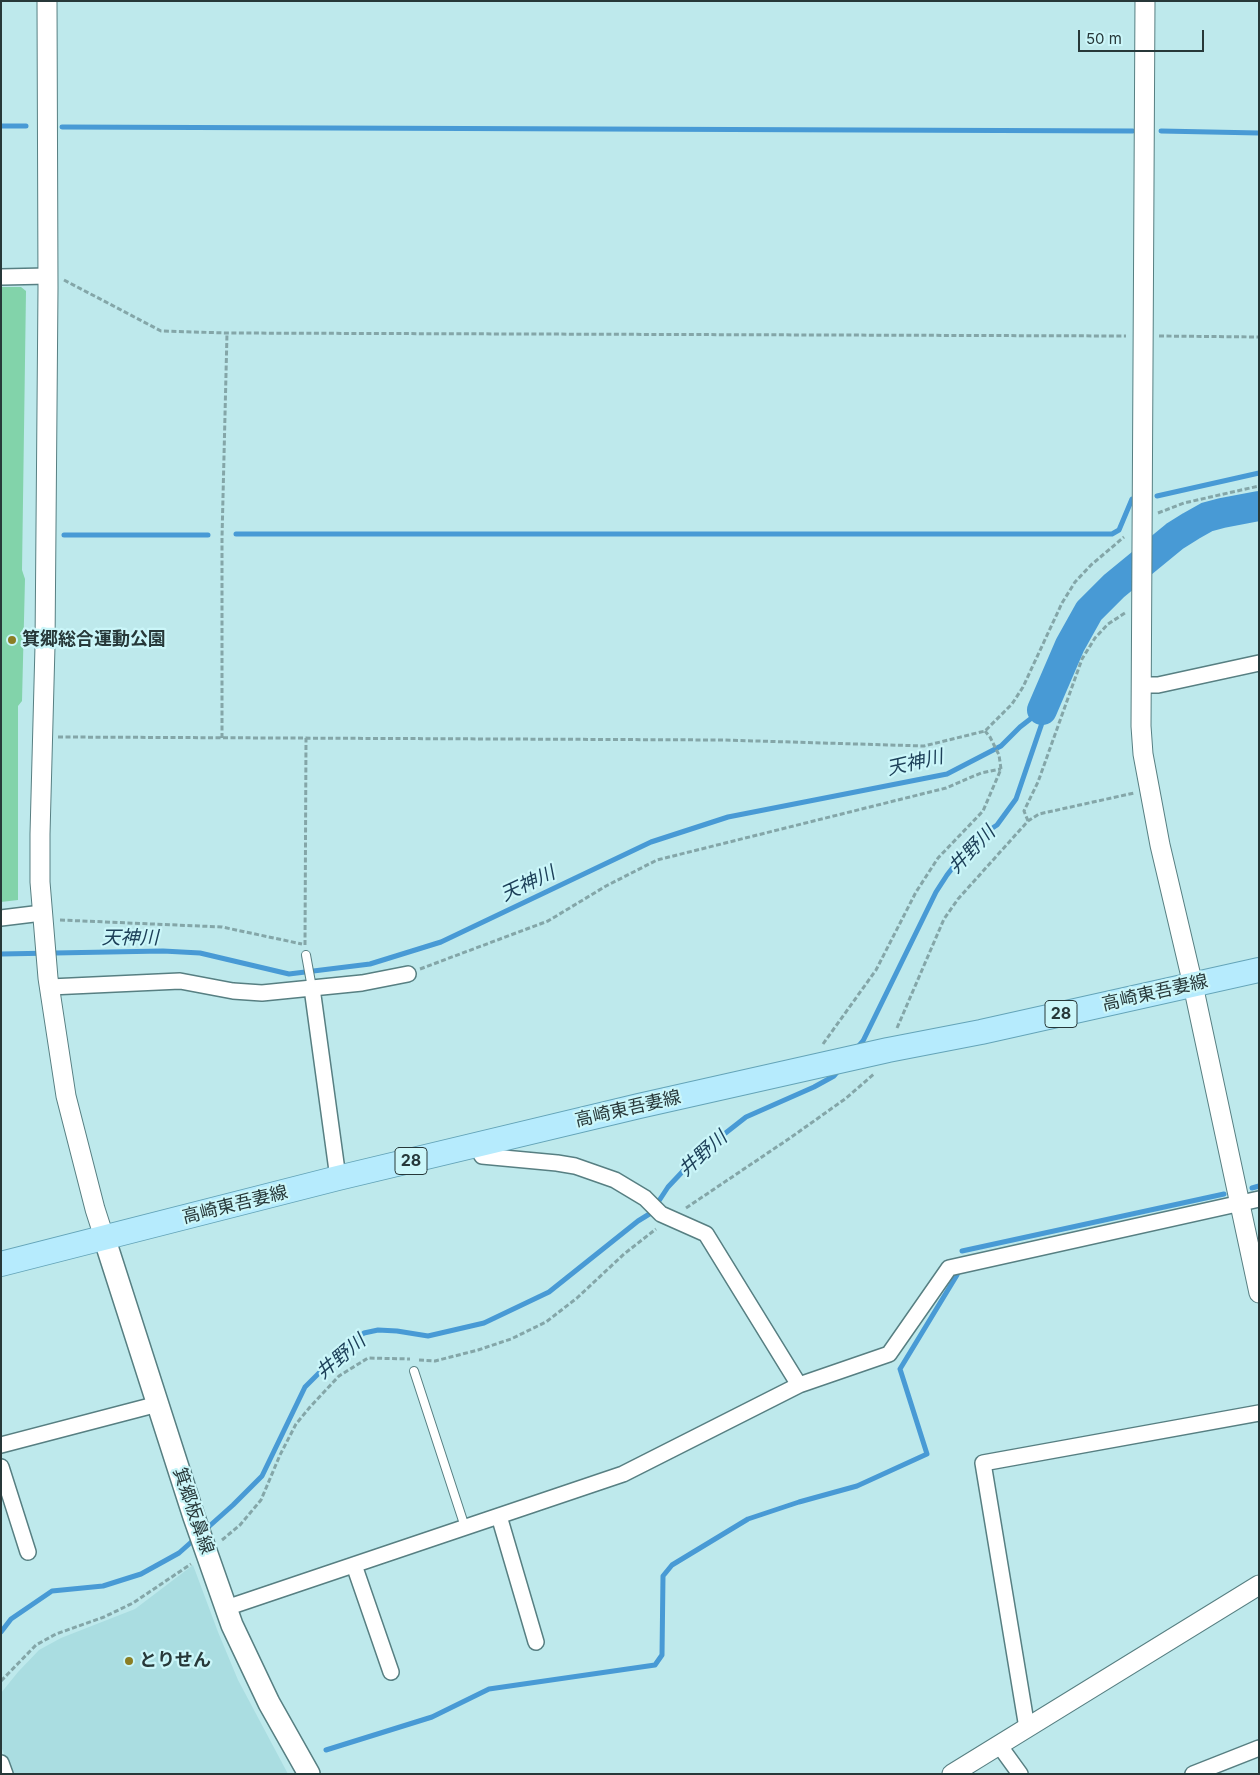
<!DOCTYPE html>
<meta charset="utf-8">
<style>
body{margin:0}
#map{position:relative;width:1260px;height:1775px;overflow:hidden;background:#bee9ec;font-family:Inter,sans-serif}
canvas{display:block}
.frame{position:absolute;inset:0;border:2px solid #273839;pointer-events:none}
.scale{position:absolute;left:1078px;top:30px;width:126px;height:22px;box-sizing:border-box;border:2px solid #273839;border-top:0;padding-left:6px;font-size:15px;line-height:18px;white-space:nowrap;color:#273839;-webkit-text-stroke:4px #cbf6f9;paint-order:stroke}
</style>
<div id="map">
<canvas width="1260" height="1775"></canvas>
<div class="frame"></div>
<div class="scale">50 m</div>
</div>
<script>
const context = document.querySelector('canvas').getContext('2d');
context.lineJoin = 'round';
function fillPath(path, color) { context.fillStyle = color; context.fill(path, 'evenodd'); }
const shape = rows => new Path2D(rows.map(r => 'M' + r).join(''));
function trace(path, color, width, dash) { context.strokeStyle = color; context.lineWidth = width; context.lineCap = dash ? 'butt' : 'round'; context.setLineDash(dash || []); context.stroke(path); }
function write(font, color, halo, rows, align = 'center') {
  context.font = font + ' Inter,"Noto Sans JP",sans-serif'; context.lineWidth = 4.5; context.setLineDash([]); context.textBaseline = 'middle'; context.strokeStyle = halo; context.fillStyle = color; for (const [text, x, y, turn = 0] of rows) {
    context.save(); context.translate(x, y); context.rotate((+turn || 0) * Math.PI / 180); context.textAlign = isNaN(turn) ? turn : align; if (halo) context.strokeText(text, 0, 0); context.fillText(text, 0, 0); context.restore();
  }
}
fillPath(shape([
 [193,1565,218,1632,238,1680,288,1774,12,1774,1,1746,1,1693,18,1672,39,1650,61,1638,135,1609]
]), '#aadde1');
fillPath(shape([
 [1,287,21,287,26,291,22,570,25,579,22,701,18,706,18,900,1,902]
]), '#82d3aa');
trace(shape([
 [1,126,26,126],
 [62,127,1133,131],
 [1161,131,1259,133],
 [1157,496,1259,473],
 [236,534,1112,534,1119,530,1132,499],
 [64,535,208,535],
 [1,954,163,951,200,953,289,974,370,964,441,942,651,842,728,817,947,774,1001,746,1020,727,1042,710],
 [857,1048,863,1041,936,892,947,875,961,857,982,835,997,825,1016,799,1042,723,1042,710],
 [1252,1188,1259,1186],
 [962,1251,1224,1194],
 [205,1530,233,1505,262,1476,305,1387,345,1347,364,1333,378,1330,397,1331,428,1336,484,1323,549,1292,638,1221,651,1213,668,1187,700,1153,746,1117,814,1087,834,1076,839,1070],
 [1,1632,11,1619,52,1591,103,1586,141,1574,179,1553,197,1537],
 [326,1750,432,1717,489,1689,655,1665,662,1655,663,1576,672,1565,748,1519,799,1502,857,1486,927,1454,900,1369,957,1275]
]), '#489ad5', 5);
trace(shape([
 [1042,710,1070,645,1089,611,1114,586,1175,536,1191,526,1207,517,1222,513,1259,506]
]), '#489ad5', 30);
const service = shape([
 [306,955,312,988],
 [414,1371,465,1527]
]);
const minor = shape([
 [1,277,48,276],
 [1141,685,1158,685,1259,663],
 [1,918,42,913],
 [50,987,180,981,233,991,262,993,362,983,408,974],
 [312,988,338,1178],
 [476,1145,482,1156,557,1163,575,1166,615,1180,645,1198,661,1214,706,1234,799,1385],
 [1,1445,158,1404],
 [1,1467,28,1552],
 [499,1516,536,1642],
 [354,1565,391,1672],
 [226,1608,623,1474,799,1385,889,1354,949,1268,1259,1199],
 [1027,1728,983,1463,1259,1413],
 [999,1745,1020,1774],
 [1,1763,5,1774],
 [1193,1774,1259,1748]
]);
const tertiary = shape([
 [47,1,48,288,45,646,40,834,40,882,48,978,66,1096,95,1209,104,1237],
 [1145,1,1141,726,1143,754,1160,845,1193,985,1259,1293],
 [952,1774,1259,1585]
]);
const secondary = shape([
 [104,1237,194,1517,232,1625,269,1703,309,1774]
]);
const primary = shape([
 [1,1264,338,1178,639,1106,888,1050,981,1032,1259,970]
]);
trace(service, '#577f82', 10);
trace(minor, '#577f82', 18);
trace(tertiary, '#577f82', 21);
trace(secondary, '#577f82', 24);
trace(primary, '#64a4b8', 26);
trace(shape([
 [64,280,161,331,227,333,1126,336],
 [1159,336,1259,337],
 [1158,513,1184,503,1259,486],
 [58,737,723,740,924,746,985,731,1012,704,1023,687,1062,603,1075,582,1091,565,1124,537],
 [222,738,222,538,227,333],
 [1028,821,1024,811,1038,782,1082,659,1095,638,1108,624,1125,613],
 [60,920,222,927,302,944],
 [305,945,306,738],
 [420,969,548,921,606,886,657,860,946,788,981,773,1001,769],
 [897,1028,944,919,958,899,1028,821,1039,814,1134,793],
 [823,1044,876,970,916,892,938,858,983,811,1001,769,999,755,990,737,985,731],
 [686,1208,790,1138,845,1099,874,1074],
 [419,1360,435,1361,478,1350,511,1339,546,1322,577,1298,624,1254,656,1229],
 [222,1540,240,1525,261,1500,280,1455,296,1424,310,1407,339,1376,368,1358,410,1359],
 [1,1681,36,1645,56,1634,104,1617,133,1603,191,1564]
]), '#84a6a8', 3, [5, 2.5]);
trace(service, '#fff', 8);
trace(minor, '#fff', 15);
trace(tertiary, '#fff', 19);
trace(secondary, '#fff', 21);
trace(primary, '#b6ebfd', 24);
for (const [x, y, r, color] of [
 [12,640,5,"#8b7e24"],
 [129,1661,5,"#8b7e24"]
]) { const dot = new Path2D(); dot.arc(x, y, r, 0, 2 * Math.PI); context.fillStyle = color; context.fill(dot); trace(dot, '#cbf6f9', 2); }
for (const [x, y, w] of [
 [1061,1014,32],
 [411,1161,32]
]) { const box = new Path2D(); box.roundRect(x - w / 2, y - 13.5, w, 27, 4); context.fillStyle = '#cbf6f9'; context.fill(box); trace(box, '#273839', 1); }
write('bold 16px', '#273839', null, [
 ["28",1061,1014],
 ["28",411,1161]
]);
write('bold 18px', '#273839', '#cbf6f9', [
 ["箕郷総合運動公園",22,640],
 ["とりせん",139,1661]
], 'left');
write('18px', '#273839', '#cbf6f9', [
 ["高崎東吾妻線",1155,993,-13],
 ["高崎東吾妻線",628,1109,-13],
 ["高崎東吾妻線",235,1205,-14],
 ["箕郷板鼻線",193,1511,71]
]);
write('italic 19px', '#1d4059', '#cbf6f9', [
 ["天神川",915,763,-13],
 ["井野川",972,850,-46],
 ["天神川",528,884,-25],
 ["天神川",130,938],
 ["井野川",703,1154,-42],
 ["井野川",341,1357,-40]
]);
</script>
